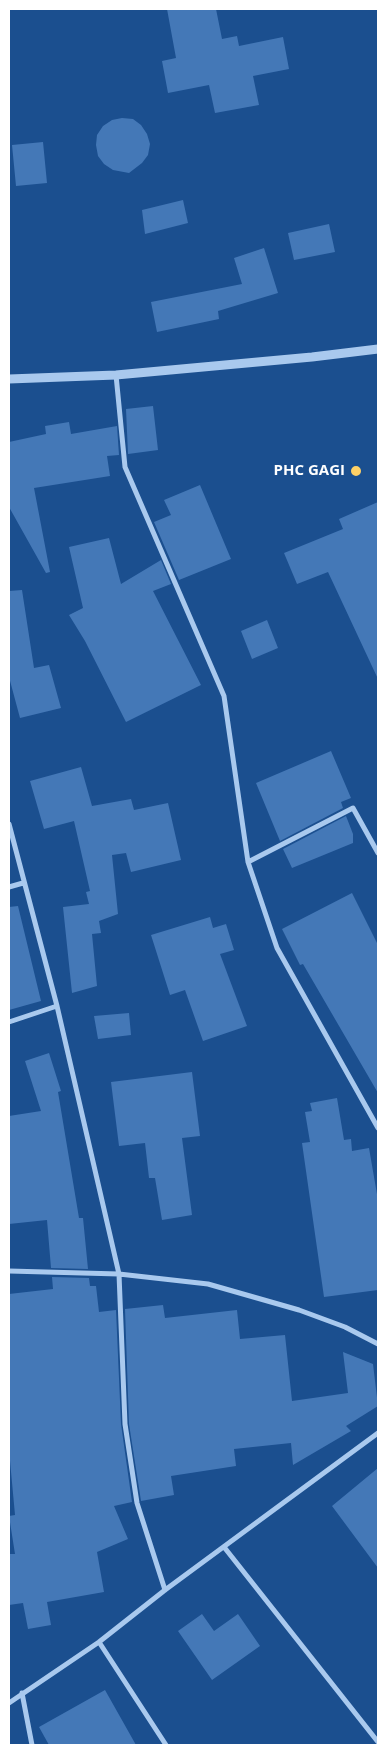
<!DOCTYPE html>
<style>
body{margin:0}
#map{position:relative;width:387px;height:1754px;overflow:hidden;background:#1b4f8f;font-family:"Open Sans",sans-serif}
canvas{display:block}
.frame{position:absolute;inset:0;border:10px solid #fff;pointer-events:none}
</style>
<div id="map">
<canvas width="387" height="1754"></canvas>
<div class="frame"></div>
</div>
<script>
const context = document.querySelector('canvas').getContext('2d');
context.lineJoin = 'round';
function fillPath(path, color) { context.fillStyle = color; context.fill(path, 'evenodd'); }
const shape = rows => new Path2D(rows.map(r => 'M' + r).join(''));
function trace(path, color, width, dash) { context.strokeStyle = color; context.lineWidth = width; context.lineCap = dash ? 'butt' : 'round'; context.setLineDash(dash || []); context.stroke(path); }
function write(font, color, halo, rows, align = 'center') {
  context.font = font + ' "Open Sans",sans-serif'; context.lineWidth = 4; context.setLineDash([]); context.textBaseline = 'middle'; context.strokeStyle = halo; context.fillStyle = color; for (const [text, x, y, turn = 0] of rows) {
    context.save(); context.translate(x, y); context.rotate((+turn || 0) * Math.PI / 180); context.textAlign = isNaN(turn) ? turn : align; if (halo) context.strokeText(text, 0, 0); context.fillText(text, 0, 0); context.restore();
  }
}
fillPath(shape([
 [167,9,216,9,222,39,237,36,239,46,283,37,289,69,253,76,259,105,215,113,209,85,168,93,162,61,176,58],
 [122,118,133,119,141,125,147,134,150,144,148,155,142,163,129,173,113,170,104,164,98,156,96,145,97,135,103,126,112,120],
 [43,142,47,183,16,186,12,145],
 [183,200,188,223,145,234,142,210],
 [329,224,335,252,294,260,288,233],
 [264,248,278,293,218,311,219,319,157,332,151,302,242,284,234,258],
 [153,406,158,450,128,454,126,409],
 [69,422,71,434,117,426,119,455,107,456,110,476,34,488,50,572,46,573,9,507,9,442,46,434,45,426],
 [200,485,231,559,179,580,154,522,171,515,164,500],
 [378,502,378,679,328,572,297,584,284,553,343,529,339,519],
 [109,538,121,584,161,560,171,584,153,591,201,685,126,722,85,641,69,615,83,608,69,547],
 [22,590,34,668,49,665,61,708,20,718,9,677,9,591],
 [267,620,278,648,252,659,241,631],
 [331,751,351,798,341,802,343,808,280,841,256,783],
 [81,767,92,806,131,799,134,810,168,803,181,860,131,872,126,853,112,855,118,914,99,921,101,933,92,934,97,986,72,993,63,907,89,904,86,892,90,891,74,821,44,829,30,781],
 [346,816,353,834,353,843,292,868,283,849],
 [352,893,378,945,378,1093,303,964,300,965,282,929],
 [18,906,41,1001,9,1010,9,907],
 [210,917,213,928,226,924,234,950,220,954,247,1026,203,1041,185,990,170,995,151,935],
 [129,1013,131,1035,98,1039,94,1016],
 [49,1053,61,1091,58,1092,79,1218,83,1218,88,1269,51,1268,47,1220,9,1224,9,1116,41,1111,25,1061],
 [192,1072,200,1136,182,1138,192,1215,162,1220,155,1178,149,1178,145,1143,119,1146,111,1082],
 [337,1098,344,1140,351,1139,352,1151,369,1148,378,1200,378,1290,324,1297,302,1143,310,1142,305,1112,312,1111,310,1103],
 [52,1277,89,1278,90,1286,96,1286,99,1312,116,1310,121,1424,132,1502,114,1506,128,1539,97,1552,104,1592,47,1602,51,1625,28,1629,23,1603,9,1605,9,1554,15,1554,9,1516,15,1515,9,1450,9,1294,53,1289],
 [163,1305,165,1318,237,1310,240,1339,285,1335,292,1401,348,1393,343,1352,373,1364,378,1406,346,1426,351,1431,293,1465,291,1443,234,1449,236,1466,171,1476,174,1495,141,1501,129,1424,125,1309],
 [378,1468,378,1568,332,1506],
 [202,1614,214,1631,238,1614,260,1646,212,1680,178,1631],
 [105,1690,136,1745,49,1745,39,1727]
]), '#4478b7');
trace(shape([
 [116,375,125,467,224,696,248,862,277,948,378,1128],
 [9,824,57,1006,119,1274,125,1424,137,1503,165,1590],
 [248,862,353,808,378,853],
 [9,887,23,883],
 [9,1022,57,1006],
 [9,1271,119,1274,208,1284,299,1310,345,1327,378,1344],
 [224,1547,378,1742],
 [99,1642,166,1745],
 [22,1693,32,1745],
 [9,1703,99,1642,165,1590,378,1433]
]), '#a9c9ee', 5);
trace(shape([
 [9,379,116,375,312,357,378,349]
]), '#a9c9ee', 9);
for (const [x, y, r, color] of [
 [356,471,6,"#ffd166"]
]) { const dot = new Path2D(); dot.arc(x, y, r, 0, 2 * Math.PI); context.fillStyle = color; context.fill(dot); trace(dot, '#1b4f8f', 2); }
write('bold 15px', '#fff', '#1b4f8f', [
 ["PHC GAGI",345,471]
], 'right');
</script>
